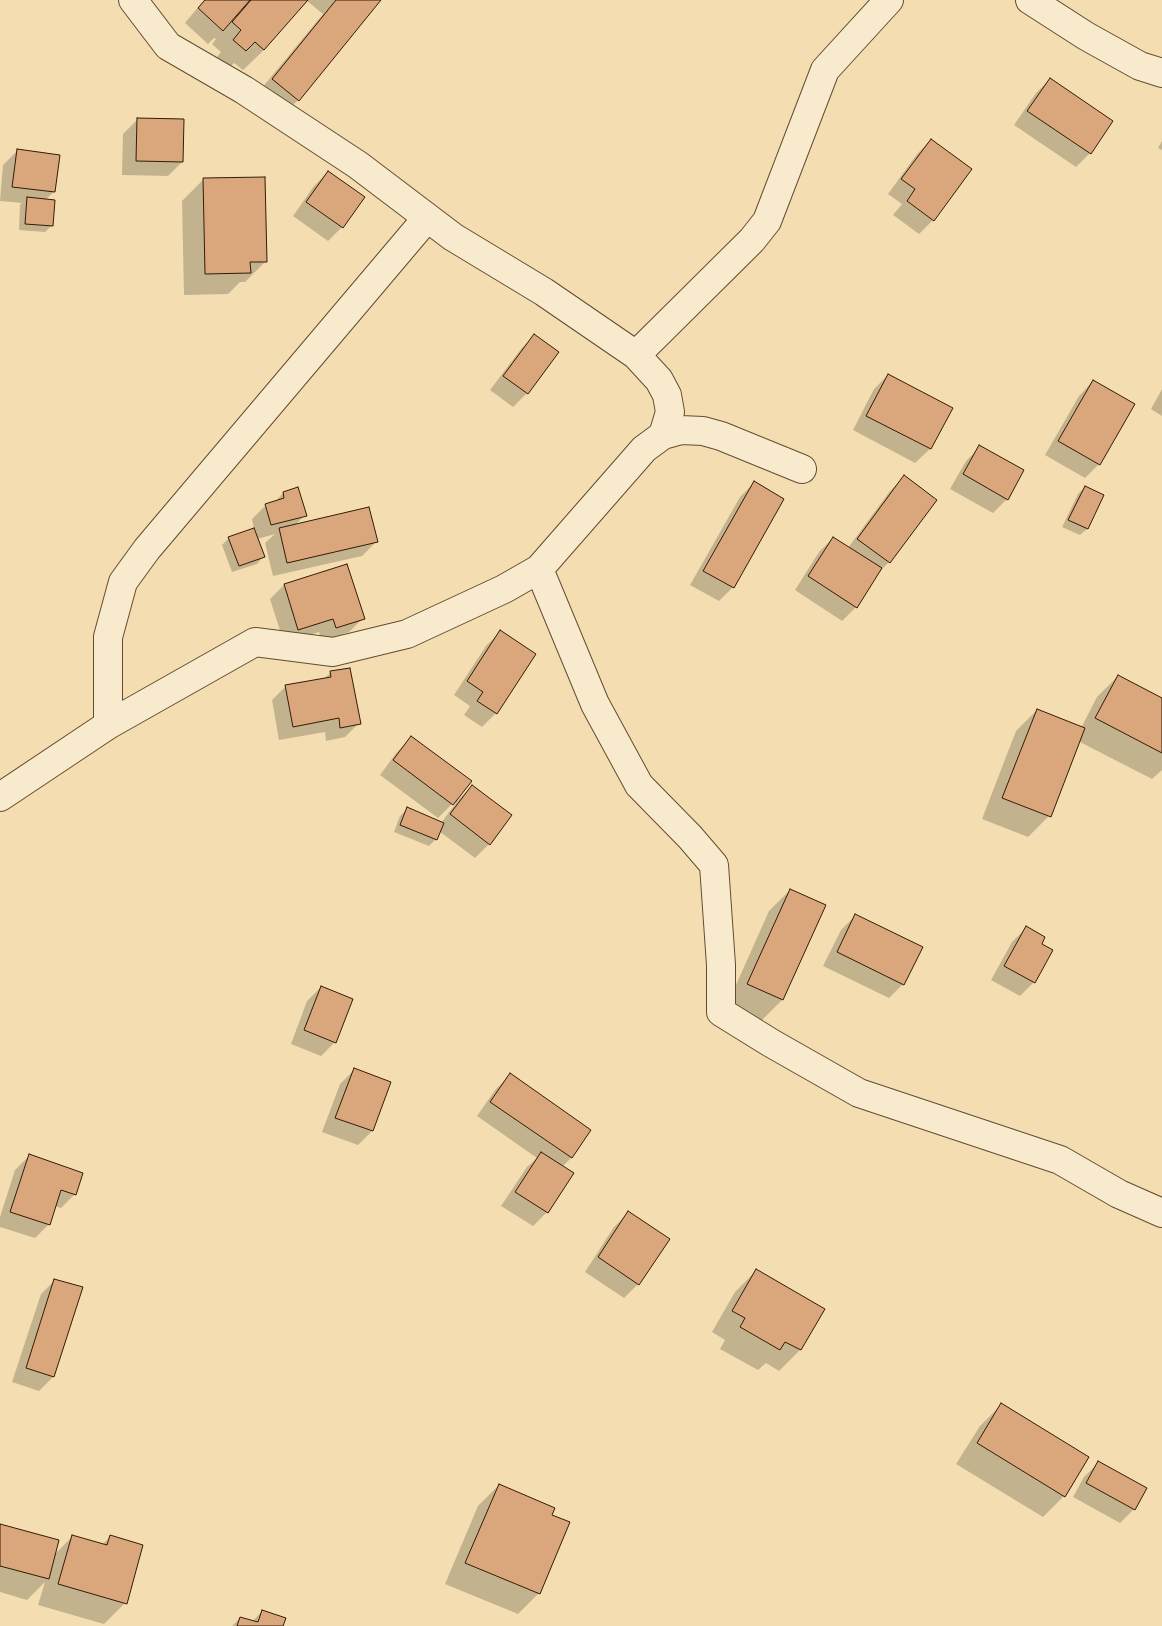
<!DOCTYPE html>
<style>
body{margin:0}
canvas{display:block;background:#f4deb1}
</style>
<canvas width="1162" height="1626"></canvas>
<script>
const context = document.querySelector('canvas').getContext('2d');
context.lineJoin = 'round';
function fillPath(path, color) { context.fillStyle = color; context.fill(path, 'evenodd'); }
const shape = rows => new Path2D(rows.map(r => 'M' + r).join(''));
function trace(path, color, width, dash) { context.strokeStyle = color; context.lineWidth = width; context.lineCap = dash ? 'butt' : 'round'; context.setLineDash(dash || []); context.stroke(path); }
fillPath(shape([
 [204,0,380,0,298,100,277,121,252,100,323,14,306,0,264,50,243,70,234,63,225,72,213,62,221,52,212,44,216,39,214,38,208,44,185,23],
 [1050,79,1111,121,1090,153,1076,167,1014,125,1036,93],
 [137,120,182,162,168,176,122,175,123,134],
 [931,140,933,220,919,234,893,215,902,204,888,194,917,154],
 [1162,141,1162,150,1158,148],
 [17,151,54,192,45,200,52,225,45,232,19,230,20,205,22,203,0,201,3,165],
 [328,172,363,197,342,227,328,241,293,216,314,186],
 [203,180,266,261,245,282,240,282,228,294,184,295,182,201],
 [535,335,527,393,513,407,490,390,521,349],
 [888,375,951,409,930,449,915,463,853,430,874,389],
 [1093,381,1099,464,1085,478,1045,455,1079,396],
 [1162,389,1162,416,1151,409],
 [980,447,1007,499,993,513,950,489,966,461],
 [904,477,935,500,889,562,876,575,856,607,842,621,795,590,819,552,833,538,848,548,890,491],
 [754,483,783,499,733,587,719,601,690,585,740,497],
 [1085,487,1102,496,1087,529,1080,535,1062,527,1078,494],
 [283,493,305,515,295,525,376,542,362,556,273,576,265,543,275,534,257,539,263,557,257,564,232,572,222,545,229,538,254,529,252,519,266,505,274,503],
 [284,585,363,618,349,632,322,641,319,632,284,643,270,599],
 [500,632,535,655,496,713,482,727,464,715,470,706,454,695,486,646],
 [331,672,359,723,345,737,326,741,325,732,279,740,272,700,286,686,323,680],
 [1118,676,1162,699,1162,770,1152,779,1078,741,1049,816,1028,837,982,819,1016,731,1037,710,1081,728,1097,697],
 [411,738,456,802,472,786,489,844,475,858,439,831,436,839,429,846,394,832,400,816,407,809,441,823,456,803,454,802,438,818,380,775,397,752],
 [790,890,825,906,782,1000,761,1021,727,1005,769,911],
 [855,916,903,984,889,998,823,966,841,930],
 [1026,928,1040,944,1034,982,1020,996,991,980,1012,942],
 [321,987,335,1042,321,1056,291,1044,307,1001],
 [354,1070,389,1082,372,1131,358,1145,322,1132,340,1084],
 [510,1075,590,1130,571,1158,562,1167,547,1212,533,1226,501,1206,527,1167,537,1158,477,1116,496,1089],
 [29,1156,75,1194,61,1208,55,1206,49,1224,35,1238,0,1227,0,1217,15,1170],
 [628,1213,638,1284,624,1298,585,1272,614,1227],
 [756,1271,823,1309,800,1350,779,1371,766,1363,758,1370,720,1349,725,1340,712,1332,735,1292],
 [55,1280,53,1377,39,1391,12,1382,41,1294],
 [1001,1405,1087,1458,1064,1496,1043,1517,956,1464,980,1426],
 [1098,1463,1134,1509,1120,1523,1073,1497,1084,1477],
 [499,1485,551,1515,539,1593,518,1614,445,1584,478,1506],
 [0,1525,54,1555,73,1536,102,1545,110,1537,125,1603,104,1624,38,1605,45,1582,27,1600,0,1592],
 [262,1611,282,1626,232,1626,240,1618,252,1622]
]), '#0003');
const building = shape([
 [205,0,250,0,223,31,198,8,205,0],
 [251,0,308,0,264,50,255,42,246,51,233,40,241,30,232,22,251,0],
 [336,0,381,0,299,101,272,79,336,0],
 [1050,78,1113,121,1091,154,1027,111,1050,78],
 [137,118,184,119,183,162,136,161,137,118],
 [931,139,972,169,934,221,907,201,915,189,901,179,931,139],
 [17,149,60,155,55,192,12,187,17,149],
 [328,171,365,197,343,228,306,202,328,171],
 [265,177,267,262,250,262,251,273,205,274,203,178,265,177],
 [27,197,55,200,53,226,25,224,27,197],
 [534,334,559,352,528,394,503,376,534,334],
 [888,374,953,408,931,449,866,416,888,374],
 [1093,380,1135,404,1100,465,1058,441,1093,380],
 [979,445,1024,470,1008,500,963,474,979,445],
 [904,475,937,500,890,563,857,539,904,475],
 [754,481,784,499,734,588,703,571,754,481],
 [1085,486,1104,495,1088,529,1068,520,1085,486],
 [298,487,307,516,271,525,265,504,284,498,283,492,298,487],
 [369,507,378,542,287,563,279,528,369,507],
 [254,528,265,557,239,566,228,537,254,528],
 [833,537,882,568,857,608,808,576,833,537],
 [347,564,365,619,336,628,333,619,298,630,284,584,347,564],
 [500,630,536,654,497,714,477,701,483,692,467,681,500,630],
 [350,668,361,724,340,728,339,718,293,727,285,685,331,677,330,671,350,668],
 [1118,675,1162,698,1162,753,1095,718,1118,675],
 [1037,709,1085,728,1051,817,1002,798,1037,709],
 [411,736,472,781,453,805,393,760,411,736],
 [472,785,512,815,490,845,450,814,472,785],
 [407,807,444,823,437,840,400,825,407,807],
 [790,889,826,905,783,1000,747,984,790,889],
 [855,914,923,947,904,985,837,952,855,914],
 [1026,926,1045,937,1042,944,1053,950,1035,983,1004,966,1026,926],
 [321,986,353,999,336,1043,304,1030,321,986],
 [354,1068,391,1082,373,1131,335,1118,354,1068],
 [510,1073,591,1130,572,1158,490,1102,510,1073],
 [541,1152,574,1173,548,1213,515,1192,541,1152],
 [29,1154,83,1173,76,1195,61,1190,50,1225,10,1212,29,1154],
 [628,1211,670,1239,639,1285,598,1257,628,1211],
 [756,1269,825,1309,801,1350,785,1342,780,1350,740,1327,745,1318,732,1311,756,1269],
 [54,1279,83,1287,54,1377,26,1368,54,1279],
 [1001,1403,1089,1457,1065,1497,977,1443,1001,1403],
 [1098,1461,1147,1488,1135,1510,1086,1483,1098,1461],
 [499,1484,555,1508,552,1515,570,1522,540,1594,465,1563,499,1484],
 [0,1524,59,1540,49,1579,0,1566,0,1524],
 [72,1535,107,1545,110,1535,143,1545,127,1604,58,1584,72,1535],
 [262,1610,286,1618,283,1626,237,1626,240,1617,258,1622,262,1610]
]);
fillPath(building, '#daa67c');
trace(building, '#331b07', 1);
const minor = shape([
 [133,0,168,46,244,90,358,165,453,237,544,292,636,355,659,380,667,395,670,412,663,435],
 [1030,0,1086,36,1140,66,1162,73],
 [636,355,752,240,767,221,825,70,889,0],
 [539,569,595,704,639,785,690,837,714,865,721,965,721,1012,771,1043,859,1093,1060,1160,1119,1194,1162,1213],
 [108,725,108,637,123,582,147,549,427,218],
 [0,797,108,725,255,642,333,652,407,634,504,589,539,569,644,449,663,435,681,430,703,431,721,436,802,469]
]);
trace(minor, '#634c32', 30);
trace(minor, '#f8eacc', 28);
</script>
